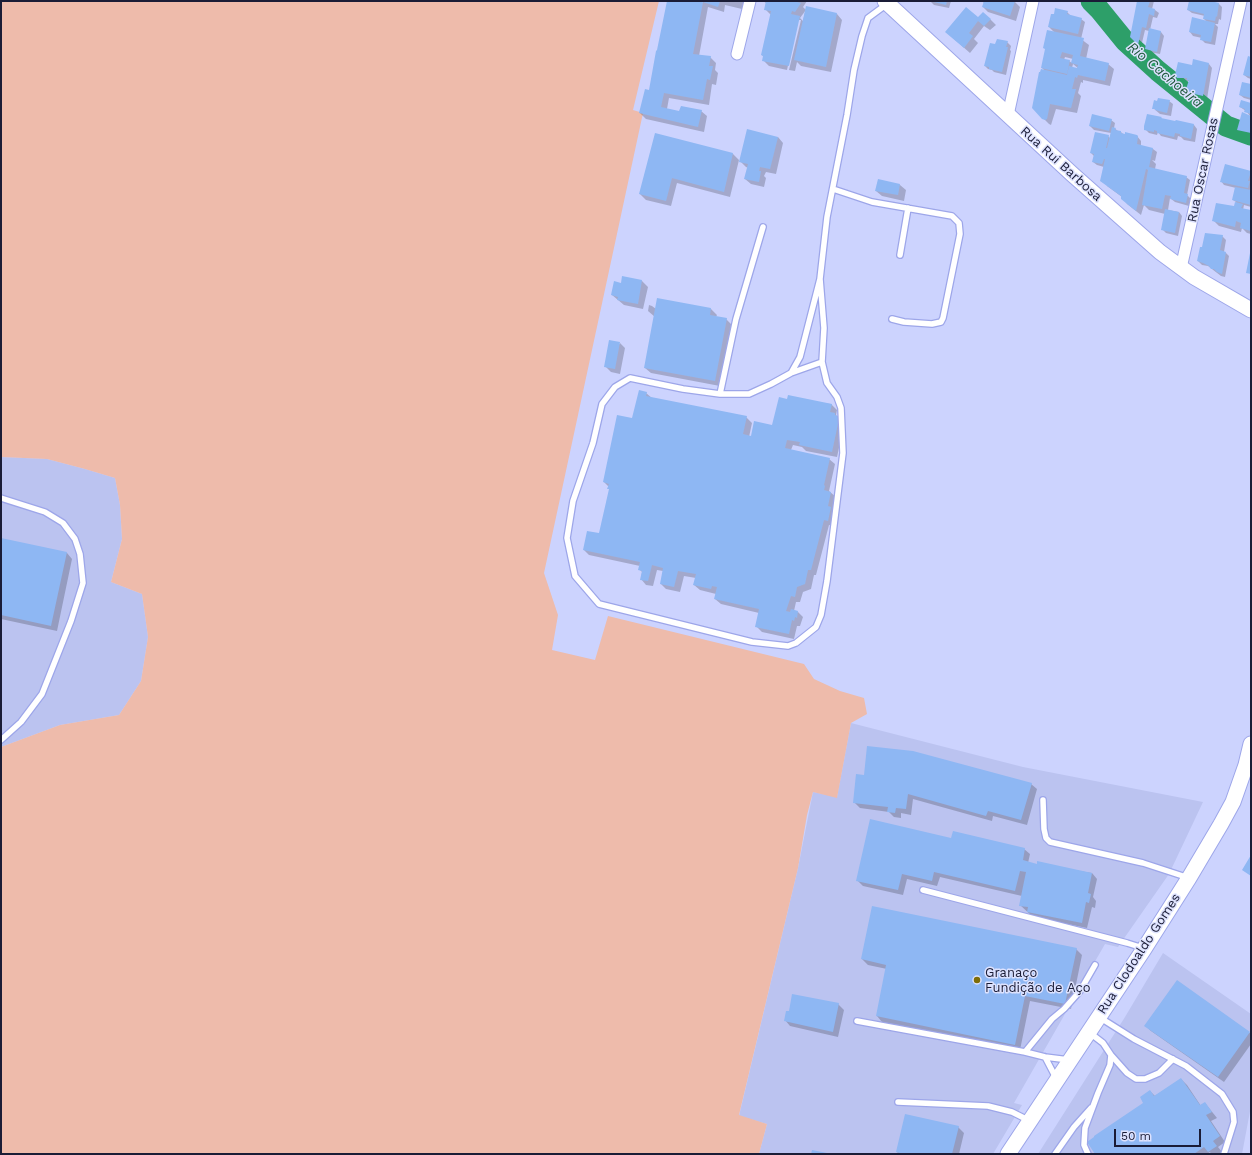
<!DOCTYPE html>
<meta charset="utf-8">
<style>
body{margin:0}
#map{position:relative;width:1252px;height:1155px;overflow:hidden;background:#ccd3fe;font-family:"Work Sans",sans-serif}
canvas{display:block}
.frame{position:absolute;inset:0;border:2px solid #1a1c36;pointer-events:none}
.scale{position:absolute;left:1114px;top:1129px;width:87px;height:18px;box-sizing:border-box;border:2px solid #1a1c36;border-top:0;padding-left:5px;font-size:12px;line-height:14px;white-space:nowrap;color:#1a1c36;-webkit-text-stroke:3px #dde2fe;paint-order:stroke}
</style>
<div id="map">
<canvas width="1252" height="1155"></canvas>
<div class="frame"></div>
<div class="scale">50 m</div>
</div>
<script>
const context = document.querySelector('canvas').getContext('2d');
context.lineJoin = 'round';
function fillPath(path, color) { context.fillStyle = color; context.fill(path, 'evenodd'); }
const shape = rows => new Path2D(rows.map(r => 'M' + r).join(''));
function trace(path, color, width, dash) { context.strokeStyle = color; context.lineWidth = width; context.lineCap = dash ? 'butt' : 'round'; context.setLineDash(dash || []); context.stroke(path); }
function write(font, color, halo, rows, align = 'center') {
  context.font = font + ' "Work Sans",sans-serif'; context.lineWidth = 3; context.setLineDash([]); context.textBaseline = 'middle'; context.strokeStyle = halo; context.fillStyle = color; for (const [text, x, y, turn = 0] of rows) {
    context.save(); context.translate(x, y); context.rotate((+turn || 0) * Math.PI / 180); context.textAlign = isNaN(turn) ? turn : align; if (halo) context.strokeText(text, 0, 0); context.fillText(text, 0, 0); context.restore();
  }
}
fillPath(shape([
 [1,457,47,459,85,469,115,478,120,505,122,539,111,582,142,594,148,637,141,681,119,715,60,725,1,747],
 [851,723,1023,767,1203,802,1169,874,1118,947,1105,944,1014,1103,1022,1105,993,1154,759,1154,767,1124,739,1116,798,868,813,792,837,797],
 [1163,953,1251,1014,1251,1106,1242,1154,1038,1154,1125,1017]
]), '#bbc3f0');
fillPath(shape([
 [1,1,659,1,633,110,643,113,544,573,558,615,552,650,595,660,608,616,804,664,814,679,840,691,864,698,867,714,851,723,837,798,813,792,807,815,798,868,739,1115,767,1124,759,1154,1,1154,1,747,60,725,119,715,141,681,148,637,142,594,111,582,122,539,120,505,115,478,85,469,47,459,1,457]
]), '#eebbab');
fillPath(shape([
 [668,1,693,1,703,3,703,1,744,1,742,9,725,5,724,12,708,7,699,56,710,57,716,63,715,70,718,73,716,85,712,84,709,105,669,98,667,109,680,113,701,111,707,116,704,132,646,119,640,113,650,91],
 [763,1,807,1,803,7,806,10,800,18,803,21,806,8,837,14,842,20,831,72,801,66,797,62,795,71,789,70,801,20,798,20,787,70,769,66,763,60,764,57,762,55,771,15,765,9,766,3],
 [930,1,951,1,949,8,934,5],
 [982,1,1014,1,1020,7,1016,21,988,12,983,7,984,3],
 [1138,1,1154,1,1152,9,1155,10,1159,13,1157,18,1153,17,1150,30,1161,32,1164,36,1160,54,1149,52,1146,49,1149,31,1145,30,1141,47,1134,41],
 [1190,1,1206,1,1219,4,1222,7,1221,20,1219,19,1218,24,1215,24,1218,27,1215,45,1205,43,1201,39,1202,38,1193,36,1190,32,1193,19,1207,22,1204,19,1205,16,1192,13,1188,10],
 [1067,12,1071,16,1081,19,1085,22,1081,39,1089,45,1086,59,1108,64,1114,69,1110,86,1083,80,1083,83,1081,82,1078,93,1081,96,1077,113,1056,109,1051,125,1049,124,1033,108,1046,72,1042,68,1054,32,1049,27],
 [1065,57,1073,59,1072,63,1069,61,1064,60],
 [1073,64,1079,69,1072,68],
 [979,19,990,19,996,25,990,30,984,26,974,39,978,43,970,53,946,32],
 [1007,42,1011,46,1010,50,1011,51,1006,75,994,72,992,70,988,69,985,66,996,45],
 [1251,58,1251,79,1248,78,1244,75],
 [1209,64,1212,68,1207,99,1191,95,1187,92,1189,81,1181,81,1178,77,1193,66],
 [1251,86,1251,100,1244,98,1240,95],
 [1169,101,1173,104,1171,116,1160,114,1153,108],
 [1251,103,1251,135,1242,133,1239,130,1250,116,1246,111,1240,107],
 [1161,118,1163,120,1194,125,1197,129,1195,142,1184,140,1181,137,1178,136,1177,140,1161,136,1158,132,1157,135,1149,133,1145,129],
 [1111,120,1115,123,1114,128,1118,131,1121,132,1123,134,1137,136,1141,141,1141,146,1153,149,1157,152,1155,161,1152,160,1156,164,1155,169,1186,177,1190,180,1187,195,1191,199,1189,206,1175,202,1170,198,1168,210,1179,212,1182,216,1178,236,1166,233,1162,229,1165,214,1149,210,1144,205,1141,215,1127,204,1122,197,1107,186,1104,167,1097,165,1093,162,1095,157,1091,153,1108,136,1110,138,1111,133,1094,130,1090,126],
 [656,135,733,154,739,160,730,197,677,183,671,206,646,200,640,194],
 [778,137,783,143,776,174,766,172,764,176,766,178,764,187,751,184,745,179,748,168,746,167,740,161],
 [1250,172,1251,207,1244,205,1243,210,1251,212,1251,234,1247,233,1242,228,1241,232,1219,226,1213,220,1238,209,1236,202,1233,200,1236,188,1224,185,1221,181],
 [878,181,900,185,906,190,904,201,882,196,876,191],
 [1222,236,1226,240,1224,252,1226,253,1229,256,1225,277,1221,276,1208,266,1202,265,1198,261],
 [623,277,642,281,648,287,643,309,624,305,612,295,622,284],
 [658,299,711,309,717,315,716,317,726,319,732,325,720,386,651,373,645,368,655,317,648,311,649,305,652,306,656,309],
 [620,343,625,348,620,374,611,372,605,366],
 [646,393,652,398,746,417,752,423,749,437,752,437,773,426,788,400,831,404,837,410,836,415,844,425,837,457,806,451,802,447,793,445,791,450,829,459,835,464,829,491,837,498,833,526,829,525,816,575,814,575,811,589,803,592,800,602,796,602,794,611,798,612,803,617,800,626,797,626,794,639,762,632,756,626,759,613,721,604,715,599,716,594,700,590,694,585,696,578,684,576,680,592,666,589,661,584,663,571,657,570,653,586,646,585,641,579,642,572,640,570,640,566,589,555,584,550,600,535,610,490,609,487,604,482],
 [1,539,67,553,72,559,57,631,1,619],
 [857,775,1031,784,1037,789,1027,825,993,816,992,821,913,799,911,815,901,813,901,818,894,817,889,812,860,808,854,802],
 [952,839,1024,849,1030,854,1028,863,1092,873,1097,879,1093,897,1096,901,1095,908,1092,907,1087,928,1033,917,1020,905,1022,896,940,877,937,886,907,879,903,895,863,886,857,880],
 [1076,949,1082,955,1071,1009,1030,1001,1020,1050,882,1022,877,1016,887,969,868,965,862,959],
 [1177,982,1251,1034,1251,1044,1224,1082,1151,1031,1146,1026],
 [838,1004,844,1010,838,1037,790,1026,785,1020],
 [1181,1079,1187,1085,1201,1106,1205,1103,1217,1118,1211,1121,1225,1142,1218,1147,1222,1152,1219,1154,1211,1154,1210,1152,1207,1154,1096,1154,1145,1103,1150,1091,1155,1096],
 [958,1127,964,1133,959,1154,899,1154,897,1152]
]), '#0003');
trace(shape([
 [1091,1,1099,9,1125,41,1158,71,1226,126,1251,135]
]), '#2d9f69', 21);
fillPath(shape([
 [667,1,697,1,703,2,702,1,720,1,718,7,703,2,693,54,711,56,709,66,713,66,710,80,707,79,703,100,664,93,661,107,679,111,681,106,702,110,698,127,639,113,645,89,649,90,656,51,657,50],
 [766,1,798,1,797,2,801,3,795,12,792,11,791,14,800,16,789,66,762,61,763,56,761,55,771,11,764,10],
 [930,1,947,1,946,5],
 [984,1,1015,1,1010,16,982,7],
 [1137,1,1150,1,1148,7,1155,9,1154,16,1149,14,1146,28,1142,27,1138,45,1130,37],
 [1189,1,1211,1,1219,3,1217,17,1216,16,1215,21,1203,19,1204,14,1187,10],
 [806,6,837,13,826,67,794,60],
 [966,7,978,17,983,12,991,19,984,26,978,21,969,33,973,36,964,48,945,32],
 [1055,8,1068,11,1067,14,1082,18,1078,34,1048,27,1051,14,1054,14],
 [1192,17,1215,23,1211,42,1200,40,1201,35,1189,32],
 [1149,28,1161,31,1157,52,1145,49],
 [1047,30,1084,38,1080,56,1109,63,1105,81,1078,75,1077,78,1075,77,1072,89,1076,89,1071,108,1050,104,1047,119,1045,120,1042,119,1032,108,1039,72,1040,72,1041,69,1067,75,1069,66,1077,68,1078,65,1071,63,1073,55,1062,52,1060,58,1070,60,1067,74,1041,68,1045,49,1043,48],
 [997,39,1008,41,1006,47,1008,47,1002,72,989,69,989,67,984,66,990,43,995,44],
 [1248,56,1251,57,1251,77,1243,75],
 [1193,59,1209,63,1203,96,1186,92,1187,89,1186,89,1189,80,1187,80,1187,78,1177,78,1175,75,1178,62,1192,65],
 [1242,82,1251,84,1251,98,1239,95],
 [1158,98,1170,100,1167,113,1155,110,1155,109,1152,109,1154,100,1157,101],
 [1241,100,1251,103,1251,114,1244,112,1245,109,1239,107],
 [1242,112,1251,116,1251,133,1237,130],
 [1092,114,1112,119,1109,131,1089,126],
 [1147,114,1162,117,1161,118,1175,121,1176,120,1194,124,1191,139,1180,136,1180,134,1175,133,1174,137,1157,133,1157,131,1154,130,1154,132,1144,130,1144,126],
 [1112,127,1116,128,1115,130,1121,131,1121,133,1125,134,1125,132,1137,135,1138,136,1137,144,1153,148,1149,167,1187,176,1184,193,1188,194,1186,203,1170,199,1171,196,1165,195,1162,209,1142,205,1148,170,1146,169,1136,211,1121,199,1121,196,1100,181,1105,159,1104,159,1102,164,1092,162,1094,154,1090,153,1095,132,1109,135,1106,148,1107,148],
 [747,129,778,137,770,169,760,167,759,171,761,171,759,182,744,179,748,164,739,162],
 [655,133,733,153,724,192,672,178,666,201,639,194],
 [1225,164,1251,171,1248,181,1250,181,1248,188,1220,182],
 [878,179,900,184,898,195,875,191],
 [1235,187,1251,190,1251,205,1232,200],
 [1235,202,1243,204,1241,208,1251,210,1251,231,1240,228,1241,223,1236,221,1235,227,1212,221,1216,203,1234,206],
 [1165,209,1179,212,1175,233,1161,230],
 [1205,233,1223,235,1220,250,1226,252,1222,274,1217,272,1214,269,1211,269,1209,266,1203,263,1197,261,1200,247,1202,247],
 [1250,253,1251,253,1251,274,1246,273],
 [622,276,642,280,638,304,617,300,618,297,611,295,614,281,621,283],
 [657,298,711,308,710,315,727,318,715,381,644,368],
 [609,340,620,342,615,369,604,367],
 [639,390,647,392,646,396,747,416,743,434,751,436,754,421,772,425,779,397,787,399,788,395,832,404,830,412,835,413,835,415,838,416,839,419,832,452,799,445,800,442,787,440,785,448,830,458,824,485,825,486,824,490,831,492,828,506,831,507,828,521,824,520,811,570,808,570,805,584,797,587,795,597,791,596,786,611,790,612,791,609,798,611,797,618,795,617,794,621,792,620,789,634,755,627,759,609,714,599,717,587,712,586,711,589,693,585,696,574,678,571,674,587,660,584,663,568,652,565,648,581,640,580,642,571,638,570,640,562,583,550,587,531,599,533,609,489,607,489,609,484,603,482,617,415,632,418],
 [1,538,67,552,51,626,1,615],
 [867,746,913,751,1032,783,1021,820,988,811,986,816,908,794,906,809,896,808,895,813,887,812,888,807,853,803,856,774,864,775],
 [870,819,951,838,953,831,1025,848,1023,860,1037,864,1037,861,1092,873,1088,893,1091,894,1089,903,1086,902,1082,923,1027,912,1028,907,1019,906,1026,872,1020,871,1015,891,934,872,932,881,902,874,898,890,856,881],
 [1251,855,1251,876,1242,870],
 [872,906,1077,948,1065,1004,1025,996,1015,1045,876,1016,886,965,861,959],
 [1177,980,1250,1032,1218,1077,1144,1026],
 [792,994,839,1003,833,1032,784,1021,786,1011,789,1011],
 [1181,1078,1200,1105,1205,1102,1212,1112,1206,1115,1220,1136,1213,1141,1217,1146,1208,1152,1204,1147,1194,1154,1095,1154,1087,1142,1094,1137,1094,1136,1143,1103,1140,1097,1150,1090,1154,1096],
 [905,1114,959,1126,952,1154,903,1154,896,1152],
 [812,1150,827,1153,827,1154,811,1154]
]), '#8eb7f3');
const lane = shape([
 [833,189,872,202,952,216,959,223,960,234,943,318,941,322,932,324,904,322,892,319],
 [900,255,908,208],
 [820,279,824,328,822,362,827,383,837,397,841,408,843,453,827,581,821,615,816,627,796,643,788,646,752,642,599,604,575,576,567,538,573,501,593,443,602,404,615,387,630,378,683,389,720,394,749,394,771,384,791,373,800,357,820,279,827,217,847,115,854,70,862,36,868,18,887,4],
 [791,373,822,362],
 [720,394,736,319,763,227],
 [1,498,45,512,63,523,75,539,80,554,83,583,71,621,42,694,21,722,1,740],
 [1043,800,1044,829,1046,838,1050,842,1143,863,1189,878],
 [923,890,1127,943,1143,948],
 [1099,1017,1134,1039,1186,1066,1222,1094,1233,1112,1234,1122,1224,1154],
 [857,1021,1025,1052,1045,1057,1069,1060],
 [1025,1052,1052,1019,1064,1009,1080,991,1095,965],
 [1111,1055,1127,1073,1136,1079,1145,1079,1159,1073,1173,1059],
 [1045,1057,1056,1078],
 [898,1102,988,1106,1012,1112,1030,1121],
 [1055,1154,1074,1127,1091,1108],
 [1088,1154,1084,1145,1085,1128,1098,1093,1110,1065,1111,1055,1103,1043,1090,1033]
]);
const street = shape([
 [737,54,750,1],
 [1008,115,1033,1],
 [1181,268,1241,1]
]);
const secondary = shape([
 [885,1,1072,174,1160,252,1194,277,1251,310],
 [1008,1154,1144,949,1189,878,1221,824,1233,802,1246,765,1251,744]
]);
trace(lane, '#9da6e9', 8);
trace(street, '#9da6e9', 13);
trace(secondary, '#9da6e9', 17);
trace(lane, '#fff', 5.5);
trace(street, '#fff', 11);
trace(secondary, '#fff', 15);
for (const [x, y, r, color] of [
 [977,980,4,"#7e6d07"]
]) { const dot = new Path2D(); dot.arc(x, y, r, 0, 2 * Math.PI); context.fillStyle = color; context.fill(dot); trace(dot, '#dde2fe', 1.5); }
write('13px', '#1a1c36', '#dde2fe', [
 ["Rua Rui Barbosa",1061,164,42],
 ["Rua Oscar Rosas",1203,170,-78],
 ["Rua Clodoaldo Gomes",1139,954,-57]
]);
write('13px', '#1a1c36', '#dde2fe', [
 ["Granaço",985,973],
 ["Fundição de Aço",985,988]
], 'left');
write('italic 14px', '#20593c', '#dde2fe', [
 ["Rio Cachoeira",1165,75,40]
]);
</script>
